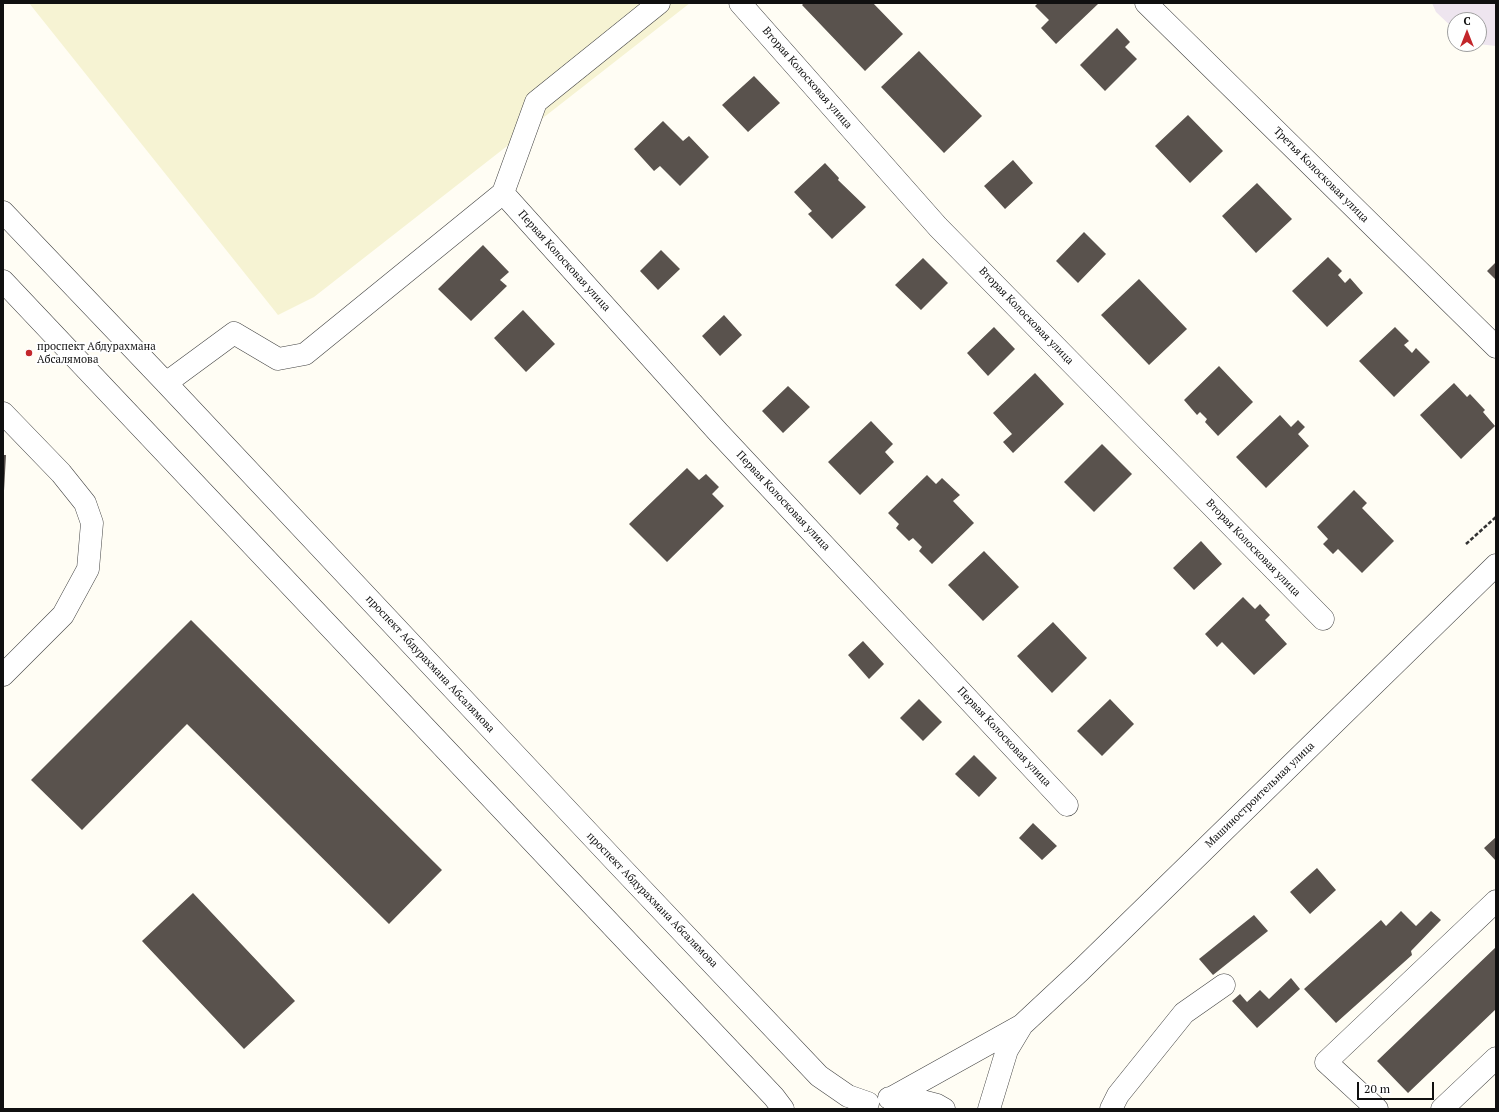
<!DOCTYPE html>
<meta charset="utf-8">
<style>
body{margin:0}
#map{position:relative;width:1499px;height:1112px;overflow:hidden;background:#fffdf4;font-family:"PT Serif",serif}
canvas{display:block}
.frame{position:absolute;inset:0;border:4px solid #101010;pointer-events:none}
.north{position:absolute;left:1447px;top:12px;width:40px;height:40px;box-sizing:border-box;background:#fff;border:1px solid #9f9f9f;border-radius:50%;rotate:0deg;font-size:11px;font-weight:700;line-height:16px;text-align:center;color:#101010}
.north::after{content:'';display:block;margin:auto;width:14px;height:18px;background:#c3262b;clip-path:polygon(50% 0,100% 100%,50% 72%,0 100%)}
.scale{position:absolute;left:1357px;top:1082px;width:77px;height:18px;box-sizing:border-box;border:2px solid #101010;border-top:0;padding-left:5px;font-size:12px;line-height:14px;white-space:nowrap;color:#101010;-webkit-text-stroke:3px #fff;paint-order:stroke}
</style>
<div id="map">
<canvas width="1499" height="1112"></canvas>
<div class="frame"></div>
<div class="north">С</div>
<div class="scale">20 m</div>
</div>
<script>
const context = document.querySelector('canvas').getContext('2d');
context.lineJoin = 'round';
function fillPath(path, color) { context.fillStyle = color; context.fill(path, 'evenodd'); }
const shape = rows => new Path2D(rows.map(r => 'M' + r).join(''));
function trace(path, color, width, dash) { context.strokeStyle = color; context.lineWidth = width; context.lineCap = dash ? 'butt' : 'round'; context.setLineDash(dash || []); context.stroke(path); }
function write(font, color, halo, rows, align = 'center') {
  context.font = font + ' "PT Serif",serif'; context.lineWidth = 4; context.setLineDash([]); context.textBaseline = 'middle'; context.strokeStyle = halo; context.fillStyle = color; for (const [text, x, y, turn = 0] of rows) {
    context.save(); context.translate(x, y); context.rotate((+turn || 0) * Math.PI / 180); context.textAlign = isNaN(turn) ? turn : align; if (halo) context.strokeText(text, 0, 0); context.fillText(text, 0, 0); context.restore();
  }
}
fillPath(shape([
 [1432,3,1496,3,1496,46,1478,44,1479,20,1455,20,1455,30,1436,12]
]), '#eee5ef');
fillPath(shape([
 [29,3,690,3,314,297,278,315]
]), '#f6f3d3');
fillPath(shape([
 [804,3,873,3,903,34,865,71,802,5],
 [1038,3,1097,3,1098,4,1056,44,1041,28,1049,20,1035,6],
 [1117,28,1130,42,1125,47,1137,59,1105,91,1080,65],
 [919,51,982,116,944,153,881,87],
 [754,76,780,103,748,132,722,105],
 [1188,115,1223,151,1190,183,1155,146],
 [663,121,683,141,689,136,709,157,680,186,660,166,654,171,634,149],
 [1013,160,1033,183,1005,209,984,186],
 [825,163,839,178,838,180,866,207,832,239,808,214,812,211,794,192],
 [1257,183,1292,219,1256,253,1222,216],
 [1084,232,1106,254,1078,283,1056,261],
 [483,245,509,272,500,280,507,286,471,321,438,289],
 [661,250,680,269,658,290,640,271],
 [1328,257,1342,271,1338,275,1345,283,1350,278,1363,293,1327,327,1292,291],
 [923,258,948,283,921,310,895,285],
 [1496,262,1496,280,1487,271],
 [1139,279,1187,329,1149,365,1101,315],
 [523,310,555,344,526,372,494,338],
 [724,315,742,335,720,356,702,336],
 [994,327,1015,349,988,376,967,353],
 [1395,327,1409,341,1404,345,1412,353,1416,348,1430,362,1394,397,1359,361],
 [1219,366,1253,402,1218,436,1205,422,1207,419,1200,412,1197,415,1184,400],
 [1035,373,1064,404,1013,453,1003,442,1012,434,993,413],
 [1454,383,1467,397,1470,394,1485,410,1483,412,1495,426,1461,459,1420,415],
 [788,386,810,407,783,433,762,411],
 [1280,415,1291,427,1298,420,1305,427,1298,434,1309,446,1266,488,1236,457],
 [871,421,893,444,885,452,894,462,860,495,828,462],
 [1102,444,1132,474,1094,512,1064,482],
 [3,455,6,455,4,491,3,490],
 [687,468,699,480,706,474,719,487,712,494,724,506,667,562,629,524],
 [927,475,936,484,942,478,960,495,953,501,974,523,932,564,919,551,922,547,913,538,909,541,896,528,899,524,888,513],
 [1354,490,1367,503,1362,508,1394,541,1362,573,1338,549,1333,554,1323,544,1328,539,1317,527],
 [1201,541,1222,564,1194,590,1173,568],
 [984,551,1019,587,983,621,948,585],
 [1243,597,1255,609,1260,604,1270,615,1265,620,1287,644,1254,675,1222,642,1217,647,1205,634],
 [191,620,442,870,389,924,187,724,82,830,31,780],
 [1053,622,1087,658,1052,693,1017,656],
 [863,641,884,664,869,679,848,655],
 [919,699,942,722,923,741,900,718],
 [1110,699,1134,724,1102,756,1077,731],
 [974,755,997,778,979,797,955,774],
 [1033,823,1057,846,1042,860,1019,838],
 [1496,837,1496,861,1484,848],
 [1317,868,1336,890,1310,914,1290,892],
 [193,893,295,1001,244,1049,142,941],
 [1401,911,1416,926,1431,911,1441,920,1411,951,1412,955,1336,1023,1304,989,1381,920,1386,926],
 [1254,915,1268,931,1213,975,1199,959],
 [1496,947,1496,1009,1408,1093,1377,1061],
 [1291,978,1300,989,1257,1028,1232,1001,1240,994,1247,1002,1260,990,1269,999]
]), '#59524d');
const minor = shape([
 [740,3,938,227,1323,619],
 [1146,3,1496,347],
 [503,193,718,432,1067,805],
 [3,212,166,383,616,862,819,1076,848,1096,868,1103],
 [3,281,774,1097,783,1109],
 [166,383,234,333,278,359,305,354,503,193,536,102,659,3],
 [3,413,61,473,85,503,92,523,88,569,63,615,3,675],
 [889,1098,914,1099,937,1105,944,1109],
 [891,1098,1022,1025,1081,970,1496,565],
 [989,1109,1007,1050,1022,1025],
 [1111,1109,1118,1095,1184,1013,1224,985],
 [1377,1109,1326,1062,1496,901],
 [1442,1109,1496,1058]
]);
trace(minor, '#434343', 23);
trace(shape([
 [1466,544,1496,517]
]), '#323232', 2.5, [4, 2]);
trace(minor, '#fff', 22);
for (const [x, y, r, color] of [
 [29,353,4,"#c3262b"]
]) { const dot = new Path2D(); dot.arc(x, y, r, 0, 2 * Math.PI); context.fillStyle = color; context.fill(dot); trace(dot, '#fff', 1.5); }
write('11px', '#101010', '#fff', [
 ["Вторая Колосковая улица",807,78,49],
 ["Третья Колосковая улица",1321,175,45],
 ["Первая Колосковая улица",564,261,48],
 ["Вторая Колосковая улица",1026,316,46],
 ["Первая Колосковая улица",783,501,47],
 ["Вторая Колосковая улица",1253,548,46],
 ["проспект Абдурахмана Абсалямова",430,664,47],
 ["Первая Колосковая улица",1004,737,47],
 ["Машиностроительная улица",1260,795,-44],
 ["проспект Абдурахмана Абсалямова",652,900,46]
]);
write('11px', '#101010', '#fff', [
 ["проспект Абдурахмана",37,347],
 ["Абсалямова",37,360]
], 'left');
</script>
